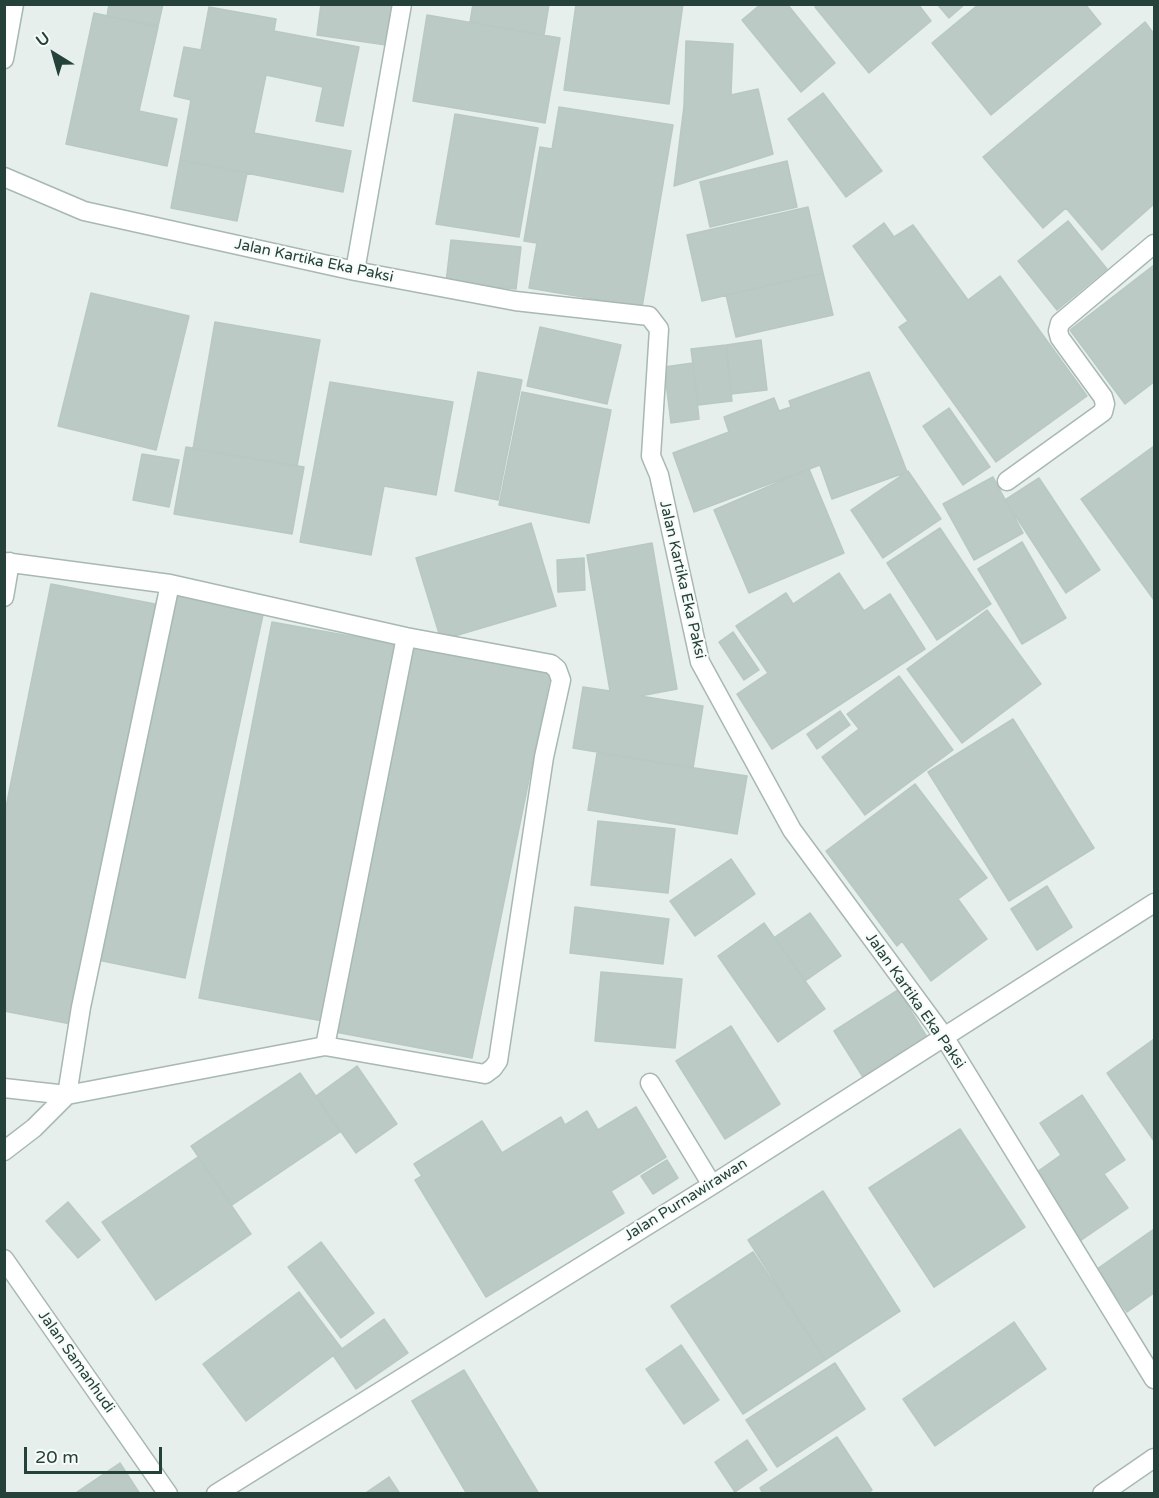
<!DOCTYPE html>
<style>
body{margin:0}
#map{position:relative;width:1159px;height:1498px;overflow:hidden;background:#e6efeb;font-family:"Varela Round",sans-serif}
canvas{display:block}
.frame{position:absolute;inset:0;border:6px solid #24423a;pointer-events:none}
.north{position:absolute;left:24px;top:24px;width:60px;height:60px;-webkit-text-stroke:4px #f7fbf9;paint-order:stroke;rotate:323deg;font-size:16px;font-weight:700;line-height:24px;text-align:center;color:#24423a}
.north::after{content:'';display:block;margin:auto;width:21px;height:27px;background:#24423a;clip-path:polygon(50% 0,100% 100%,50% 72%,0 100%)}
.scale{position:absolute;left:24px;top:1447px;width:138px;height:27px;box-sizing:border-box;border:3px solid #24423a;border-top:0;padding-left:8px;font-size:18px;line-height:21px;white-space:nowrap;color:#24423a;-webkit-text-stroke:4px #f7fbf9;paint-order:stroke}
</style>
<div id="map">
<canvas width="1159" height="1498"></canvas>
<div class="frame"></div>
<div class="north">U</div>
<div class="scale">20 m</div>
</div>
<script>
const context = document.querySelector('canvas').getContext('2d');
context.lineJoin = 'round';
function fillPath(path, color) { context.fillStyle = color; context.fill(path, 'evenodd'); }
const shape = rows => new Path2D(rows.map(r => 'M' + r).join(''));
function trace(path, color, width, dash) { context.strokeStyle = color; context.lineWidth = width; context.lineCap = dash ? 'butt' : 'round'; context.setLineDash(dash || []); context.stroke(path); }
function write(font, color, halo, rows, align = 'center') {
  context.font = font + ' "Varela Round",sans-serif'; context.lineWidth = 4.5; context.setLineDash([]); context.textBaseline = 'middle'; context.strokeStyle = halo; context.fillStyle = color; for (const [text, x, y, turn = 0] of rows) {
    context.save(); context.translate(x, y); context.rotate((+turn || 0) * Math.PI / 180); context.textAlign = isNaN(turn) ? turn : align; if (halo) context.strokeText(text, 0, 0); context.fillText(text, 0, 0); context.restore();
  }
}
const building = shape([
 [109,4,163,4,158,26,107,16,109,4],
 [321,4,392,4,386,45,317,35,321,4],
 [473,4,549,4,544,35,470,22,473,4],
 [576,4,683,4,669,104,564,90,576,4],
 [761,4,787,4,835,63,801,92,742,20,761,4],
 [819,4,918,4,931,21,869,73,815,7,819,4],
 [937,4,965,4,949,18,937,4],
 [979,4,1085,4,1101,24,991,115,932,43,979,4],
 [209,7,276,19,274,31,359,47,343,126,316,121,323,87,266,75,254,133,351,151,343,192,180,160,191,100,174,96,184,47,201,50,209,7],
 [94,13,158,27,139,111,177,119,167,166,66,144,94,13],
 [427,15,560,38,545,123,413,101,427,15],
 [1145,22,1154,34,1154,204,1102,250,1066,208,1043,228,983,157,1145,22],
 [686,41,733,44,731,95,758,89,773,154,674,186,684,106,686,41],
 [823,93,882,171,846,197,788,119,823,93],
 [559,107,673,125,642,307,529,288,537,243,524,241,540,147,552,149,559,107],
 [455,114,538,128,519,237,436,224,455,114],
 [180,160,247,173,237,221,171,208,180,160],
 [787,161,797,207,710,227,700,182,787,161],
 [808,207,823,273,702,301,687,235,808,207],
 [1068,221,1107,269,1057,310,1018,261,1068,221],
 [884,223,894,237,913,225,968,300,1000,276,1087,396,996,462,899,327,908,321,853,246,884,223],
 [451,240,521,247,516,289,446,282,451,240],
 [1154,265,1154,382,1125,404,1070,330,1154,265],
 [823,273,833,315,736,337,726,295,823,273],
 [91,293,189,316,156,450,58,426,91,293],
 [215,322,320,340,297,466,193,449,215,322],
 [540,327,621,345,607,404,527,386,540,327],
 [761,340,767,390,731,394,726,345,761,340],
 [726,345,732,401,698,405,691,349,726,345],
 [693,363,699,419,671,423,664,367,693,363],
 [478,372,522,380,498,500,455,491,478,372],
 [869,372,907,472,832,499,820,465,694,512,673,453,729,432,724,417,774,398,779,411,791,407,789,401,869,372],
 [330,382,453,402,436,495,384,486,371,555,300,542,330,382],
 [522,392,611,410,589,523,499,505,522,392],
 [949,408,990,467,963,485,923,426,949,408],
 [1154,446,1154,600,1081,499,1154,446],
 [186,447,304,467,292,534,174,514,186,447],
 [142,454,179,460,169,507,133,500,142,454],
 [809,469,844,553,749,593,714,510,809,469],
 [908,471,941,519,883,558,851,510,908,471],
 [993,477,1023,533,974,560,943,504,993,477],
 [1039,478,1100,570,1066,593,1005,500,1039,478],
 [531,523,556,606,441,640,416,558,531,523],
 [940,528,991,604,937,640,887,563,940,528],
 [1022,542,1066,618,1022,644,978,569,1022,542],
 [652,543,677,689,640,696,703,706,693,768,573,748,583,687,610,691,587,555,652,543],
 [584,558,585,590,558,592,557,560,584,558],
 [839,573,864,611,890,594,925,649,772,749,737,694,768,673,736,626,786,593,793,604,839,573],
 [51,584,155,604,71,1024,4,1011,4,817,51,584],
 [178,592,264,610,185,978,98,960,178,592],
 [987,610,1041,684,962,743,907,669,987,610],
 [272,622,400,645,328,1022,199,998,272,622],
 [733,632,759,670,744,680,719,642,733,632],
 [409,644,551,672,472,1058,330,1031,409,644],
 [899,676,953,750,865,815,822,757,859,729,847,714,899,676],
 [840,711,850,725,817,749,807,734,840,711],
 [1013,719,1094,848,1009,901,928,772,1013,719],
 [597,753,747,776,737,834,588,810,597,753],
 [915,784,987,878,958,899,987,939,931,981,902,941,897,946,826,851,915,784],
 [598,821,675,829,668,893,591,885,598,821],
 [731,859,755,894,695,936,670,901,731,859],
 [1047,886,1072,927,1037,950,1011,909,1047,886],
 [575,907,669,919,663,964,570,953,575,907],
 [810,913,841,956,805,981,775,937,810,913],
 [764,923,825,1009,778,1042,718,956,764,923],
 [601,972,682,979,675,1048,595,1041,601,972],
 [898,990,930,1042,866,1082,834,1031,898,990],
 [731,1026,780,1104,725,1139,676,1061,731,1026],
 [1154,1039,1154,1141,1107,1073,1154,1039],
 [357,1066,397,1124,356,1153,316,1096,357,1066],
 [300,1073,340,1132,232,1205,191,1146,300,1073],
 [1082,1095,1125,1160,1104,1174,1128,1208,1080,1241,1034,1174,1061,1155,1040,1123,1082,1095],
 [636,1107,666,1157,611,1191,624,1213,486,1297,415,1180,422,1176,414,1164,482,1121,502,1153,561,1117,565,1125,587,1111,598,1130,636,1107],
 [960,1129,1025,1227,934,1287,869,1188,960,1129],
 [198,1157,251,1234,156,1300,102,1222,198,1157],
 [667,1160,678,1178,653,1194,641,1176,667,1160],
 [823,1191,900,1311,825,1360,748,1240,823,1191],
 [68,1202,100,1240,78,1258,46,1221,68,1202],
 [1154,1229,1154,1293,1127,1312,1097,1269,1154,1229],
 [321,1242,374,1313,341,1338,288,1267,321,1242],
 [753,1252,825,1360,743,1414,671,1306,753,1252],
 [299,1292,342,1349,246,1421,203,1364,299,1292],
 [384,1319,408,1353,356,1389,333,1355,384,1319],
 [1014,1322,1046,1369,935,1446,903,1399,1014,1322],
 [681,1345,719,1400,684,1424,646,1369,681,1345],
 [835,1363,865,1409,777,1467,746,1420,835,1363],
 [464,1370,539,1494,467,1494,412,1401,464,1370],
 [837,1437,872,1490,867,1494,763,1494,760,1488,837,1437],
 [747,1440,767,1470,735,1492,715,1462,747,1440],
 [120,1463,140,1494,74,1494,120,1463],
 [389,1477,400,1494,364,1494,389,1477]
]);
fillPath(building, '#bbcac4');
trace(building, '#b8c9c2', 1.5);
const minor = shape([
 [4,177,84,211,355,271,515,301,649,316,659,329,651,456,659,475,700,662,792,830,943,1035,1154,1379],
 [355,271,402,4],
 [1007,481,1103,412,1105,404,1103,397,1060,338,1058,331,1060,323,1154,244],
 [4,562,170,584,406,637,551,664,557,669,561,680,544,757,498,1061,493,1068,485,1074,325,1046,67,1095,34,1128,4,1151],
 [4,597,10,562],
 [325,1046,406,637],
 [650,1083,712,1185],
 [4,1088,67,1095,81,1007,170,584],
 [216,1494,712,1185,1154,903],
 [1102,1494,1154,1458]
]);
const tertiary = shape([
 [4,59,14,4],
 [4,1259,168,1494]
]);
trace(minor, '#a8b8b2', 21);
trace(tertiary, '#a8b8b2', 21);
trace(minor, '#fff', 18);
trace(tertiary, '#fff', 18);
write('15px', '#24423a', '#f7fbf9', [
 ["Jalan Kartika Eka Paksi",314,261,12],
 ["Jalan Kartika Eka Paksi",682,580,77],
 ["Jalan Kartika Eka Paksi",915,1001,55],
 ["Jalan Purnawirawan",686,1200,-32],
 ["Jalan Samanhudi",76,1362,55]
]);
</script>
